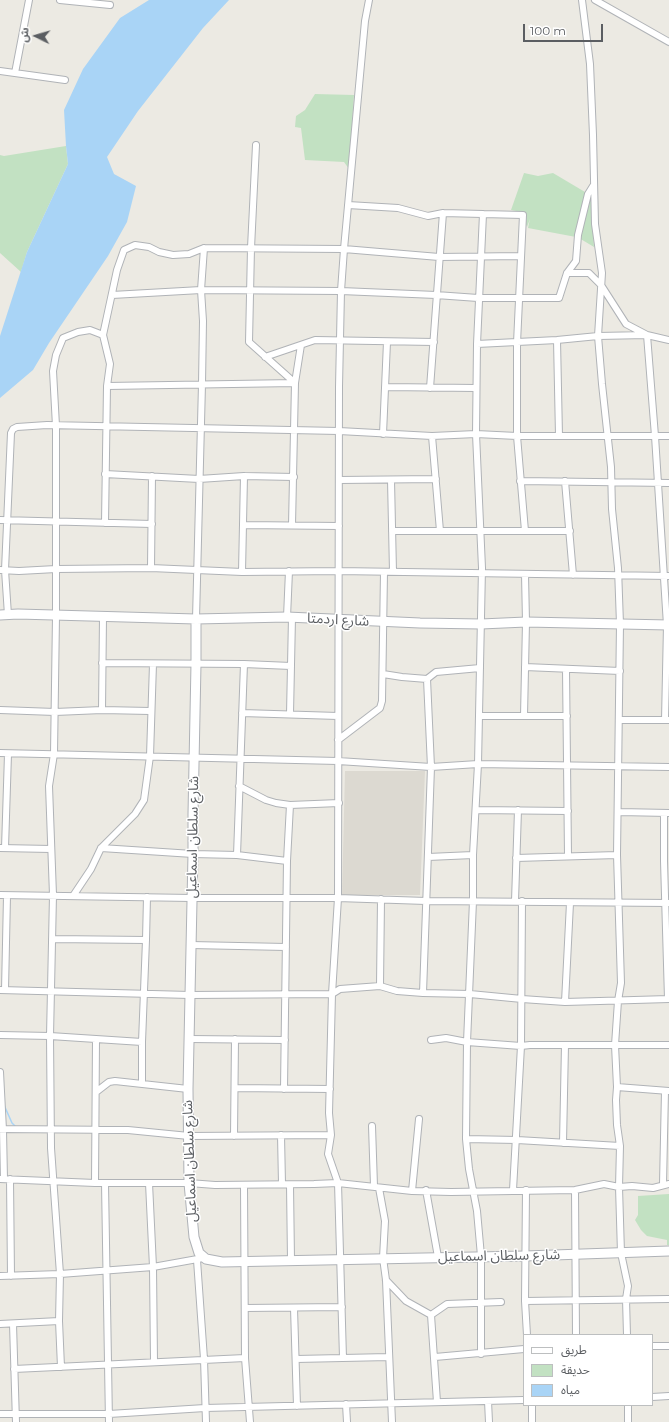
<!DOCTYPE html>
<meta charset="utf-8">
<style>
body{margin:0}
#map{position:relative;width:669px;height:1422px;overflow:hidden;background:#eceae3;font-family:Montserrat,"Noto Sans Arabic",sans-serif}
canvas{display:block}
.legend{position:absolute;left:523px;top:1334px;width:130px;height:72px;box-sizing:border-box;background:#fff;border:1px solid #bdbfc0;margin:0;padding:5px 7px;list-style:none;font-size:12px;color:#5b5e62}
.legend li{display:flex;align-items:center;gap:8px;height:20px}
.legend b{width:20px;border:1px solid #bdbfc0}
.north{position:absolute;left:16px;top:16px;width:40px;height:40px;-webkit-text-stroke:3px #fff;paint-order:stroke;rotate:275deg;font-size:11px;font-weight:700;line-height:16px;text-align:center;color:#5b5e62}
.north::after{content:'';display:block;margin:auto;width:14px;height:18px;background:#5b5e62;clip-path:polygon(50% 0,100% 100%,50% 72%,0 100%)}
.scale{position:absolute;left:523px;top:24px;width:80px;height:18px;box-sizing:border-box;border:2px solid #5b5e62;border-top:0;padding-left:5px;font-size:12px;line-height:14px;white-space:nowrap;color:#5b5e62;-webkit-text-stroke:3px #fff;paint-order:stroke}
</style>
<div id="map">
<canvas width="669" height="1422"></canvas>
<ul class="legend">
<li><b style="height:5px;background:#fff"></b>طريق</li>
<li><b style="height:11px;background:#c2e1c2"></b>حديقة</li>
<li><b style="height:11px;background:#a9d4f6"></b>مياه</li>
</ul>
<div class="north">ش</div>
<div class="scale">100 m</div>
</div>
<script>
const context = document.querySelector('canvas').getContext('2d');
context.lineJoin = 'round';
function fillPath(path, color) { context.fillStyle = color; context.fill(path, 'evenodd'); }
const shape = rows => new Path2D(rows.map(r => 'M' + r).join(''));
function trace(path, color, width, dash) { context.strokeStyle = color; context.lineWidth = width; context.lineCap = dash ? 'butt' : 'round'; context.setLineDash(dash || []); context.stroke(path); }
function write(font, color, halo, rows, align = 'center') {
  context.font = font + ' Montserrat,"Noto Sans Arabic",sans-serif'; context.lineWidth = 3; context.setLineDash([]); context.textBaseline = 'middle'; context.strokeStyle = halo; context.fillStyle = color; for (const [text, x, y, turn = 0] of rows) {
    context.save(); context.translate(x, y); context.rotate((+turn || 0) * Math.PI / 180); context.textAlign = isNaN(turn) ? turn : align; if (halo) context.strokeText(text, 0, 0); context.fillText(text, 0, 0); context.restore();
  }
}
fillPath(shape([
 [345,771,425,771,420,895,342,895]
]), '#dcd9d1');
fillPath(shape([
 [315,94,354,95,349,169,344,162,305,160,301,128,295,127,296,116,305,110],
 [66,146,68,164,27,252,21,272,0,253,0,155,4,156],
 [524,173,538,176,553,173,585,192,576,237,528,228,530,219,527,227,521,212,511,210],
 [591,194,594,247,579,238],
 [669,1194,669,1245,667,1245,667,1240,647,1236,641,1230,635,1220,638,1215,638,1196]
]), '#c2e1c2');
fillPath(shape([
 [149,0,229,0,203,28,138,111,107,157,114,174,136,186,127,222,108,256,49,343,33,370,0,398,0,336,27,252,68,164,66,146,64,110,83,69,120,18]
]), '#a9d4f6');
trace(shape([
 [4,1105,12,1123,16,1127]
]), '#a9d4f6', 1.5);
const street = shape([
 [60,0,110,5],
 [582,0,590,64,593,135,595,224,602,273,598,336,602,384,611,467,612,509,618,568,620,624,617,855,621,983,618,1001,615,1045,617,1087,616,1100,617,1125,620,1146,619,1187,621,1253,628,1286,626,1299,627,1335],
 [595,0,669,42],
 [0,71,65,80],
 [15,73,29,0],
 [256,145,251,248,249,342,295,383,292,525],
 [348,205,398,208,428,216,443,213,523,215,517,343,517,436,525,531],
 [567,273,589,273,601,285,626,324,647,335,655,436,667,625,665,720],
 [112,295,201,290,341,291,436,295,478,298,559,298,567,273,576,261,578,235,588,194,593,186],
 [103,335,117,270,124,250,135,245,149,247,159,252,173,255,189,254,204,248,344,249,439,257,521,256],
 [557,340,559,436],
 [477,344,557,340,598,336,647,335,669,340],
 [265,357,315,340,434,342],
 [107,386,295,383,301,345],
 [385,387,476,388],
 [430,388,443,213],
 [383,434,387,342],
 [432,436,440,531],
 [105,474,199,479,244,476,294,477],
 [339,480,436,479],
 [391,480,393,572],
 [520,481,669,483],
 [565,481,573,575],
 [0,520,152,524],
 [243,525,339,526],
 [392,531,570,531],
 [151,568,152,476],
 [0,570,19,571,56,569,151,568,242,572,338,571,669,576],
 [242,572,244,476],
 [8,615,5,570,11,433,13,429,17,427,47,425,339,431,432,436,476,434,517,436,669,436],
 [287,617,289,571],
 [196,619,202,384,203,321,201,290,204,248],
 [102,663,244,664,291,666],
 [525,667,620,671],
 [566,669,568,856],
 [383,674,402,677,427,679,436,672,480,668],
 [0,710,55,712,102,710,150,711],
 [102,710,103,617],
 [242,713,338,716],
 [290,714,292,617],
 [479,716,567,716],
 [524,716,526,622,525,574],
 [619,720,668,720],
 [338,740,380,708,382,701,384,572],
 [0,753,338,761,431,767,478,764,669,767],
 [239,786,266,800,276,803,290,805,339,803],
 [476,810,568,811],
 [619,812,669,813],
 [664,813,664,861,668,999],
 [0,848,51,849],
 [5,848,8,754],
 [101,848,193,854,237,855,287,861],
 [237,855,244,664],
 [428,857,473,855],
 [516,858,617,855],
 [0,895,192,898,338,898,426,901,669,903],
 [73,896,91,869,101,848,135,814,144,800,150,756,153,664],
 [515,901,518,810],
 [52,939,146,940],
 [191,945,286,947],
 [380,986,381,899],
 [0,990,190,995,332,994,340,989,380,986,397,991,423,993,470,994,522,999,565,1002,669,999],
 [5,990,7,896],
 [423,993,431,767,427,679],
 [565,1002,570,903],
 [0,1035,50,1036,142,1042],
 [190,1039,285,1040],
 [431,1040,446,1038,467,1042,521,1046,530,1045,669,1045],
 [0,1072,3,1130,4,1179],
 [142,1084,142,1042,146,940,147,897],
 [617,1087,669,1091],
 [235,1088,330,1089],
 [284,1089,287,861,290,805],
 [96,1092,109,1082,115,1081,188,1089],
 [372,1126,374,1186],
 [0,1129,128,1130,189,1136,331,1135],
 [281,1135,282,1184],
 [234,1136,235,1039],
 [466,1139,517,1140,620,1146],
 [563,1143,565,1045],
 [0,1179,95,1183,189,1183,215,1185,314,1184,338,1183,412,1191,451,1192,575,1190,604,1184,619,1187,632,1186,653,1188,669,1184],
 [10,1179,11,1276],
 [95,1183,96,1039],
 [105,1183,109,1422],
 [149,1183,153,1267,154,1362],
 [663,1184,665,1091],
 [244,1185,245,1358,250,1422],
 [290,1185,291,1260],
 [379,1188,385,1221,383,1258,386,1280,392,1422],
 [426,1190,438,1257],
 [513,1190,521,1046,522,901],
 [526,1190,525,1301,527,1335],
 [575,1190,576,1335],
 [412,1191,419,1119],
 [197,1260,204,1359,206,1422],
 [0,1276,60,1274,153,1267,203,1258],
 [386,1280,406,1301,431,1315,447,1304,501,1302],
 [525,1301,669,1299],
 [245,1308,342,1307],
 [294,1308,297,1406],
 [431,1315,437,1402],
 [0,1324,59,1321],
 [13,1324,16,1422],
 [652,1346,669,1346],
 [481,1354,481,1256,477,1211,469,1169,466,1139,467,1042,473,901,473,855,478,764,482,568,476,434,477,344,483,214],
 [435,1357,524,1349],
 [343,1358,338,1183,328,1154,331,1135,329,1113,332,994,338,898,339,387,341,291,344,249,365,21,369,0],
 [296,1359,389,1357],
 [61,1367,59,1321,60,1274,51,1148,50,1036,53,895,49,786,54,754,56,616,56,426,53,371,56,355,63,338,78,332,90,330,103,335,110,364,107,386,105,523],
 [14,1369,245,1358],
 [652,1397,669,1396],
 [488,1401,489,1422],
 [346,1404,347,1422],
 [532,1405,532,1422],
 [628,1405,628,1422],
 [0,1414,109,1414,205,1408,524,1400]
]);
const secondary = shape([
 [0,615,18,614,196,619,287,617,420,623,481,624,526,622,669,625],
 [196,619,196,664,193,814,193,854,188,1089,189,1183,194,1237,199,1253,206,1259,222,1262,525,1256,669,1251]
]);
trace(street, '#b0b3b7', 8);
trace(secondary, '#afb2b7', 11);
trace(street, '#fff', 6);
trace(secondary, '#fff', 9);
write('14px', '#5b5e62', '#fff', [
 ["شارع اردمتا",338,620,3],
 ["شارع سلطان اسماعيل",193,837,-89],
 ["شارع سلطان اسماعيل",190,1161,-92],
 ["شارع سلطان اسماعيل",499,1256,-1]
]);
</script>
